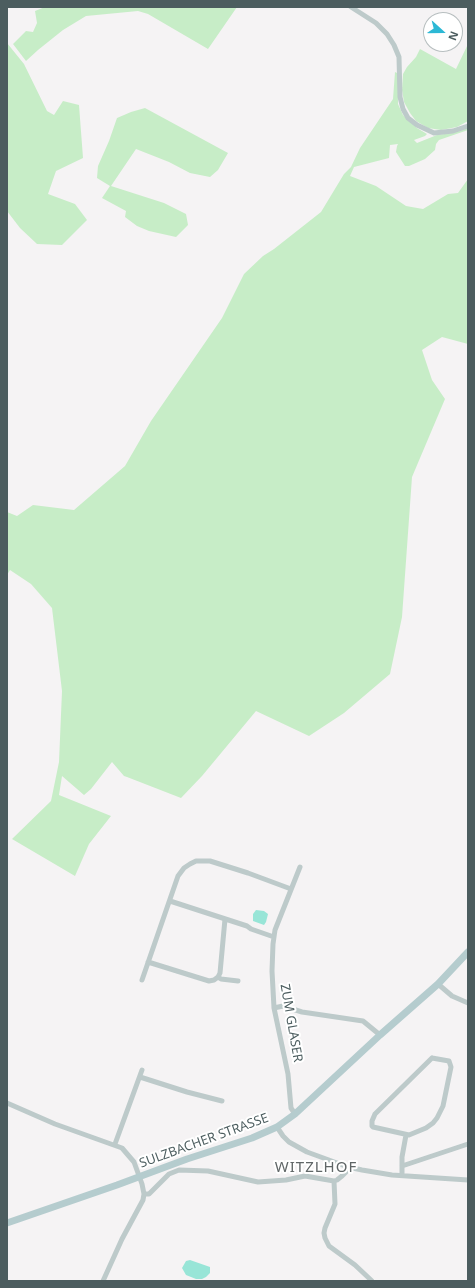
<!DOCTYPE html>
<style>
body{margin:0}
#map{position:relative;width:475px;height:1288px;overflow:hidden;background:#f5f3f4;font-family:"Noto Sans",sans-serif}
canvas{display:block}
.frame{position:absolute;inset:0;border:8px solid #4c5d5f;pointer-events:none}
.north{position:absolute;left:423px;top:12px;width:40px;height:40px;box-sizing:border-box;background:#fff;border:1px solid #b7bebf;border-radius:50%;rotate:111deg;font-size:11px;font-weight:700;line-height:16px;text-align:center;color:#4c5d5f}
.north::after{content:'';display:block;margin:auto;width:14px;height:18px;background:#2cb8d5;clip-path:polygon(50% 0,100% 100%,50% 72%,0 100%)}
</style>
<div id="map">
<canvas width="475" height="1288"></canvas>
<div class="frame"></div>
<div class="north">N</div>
</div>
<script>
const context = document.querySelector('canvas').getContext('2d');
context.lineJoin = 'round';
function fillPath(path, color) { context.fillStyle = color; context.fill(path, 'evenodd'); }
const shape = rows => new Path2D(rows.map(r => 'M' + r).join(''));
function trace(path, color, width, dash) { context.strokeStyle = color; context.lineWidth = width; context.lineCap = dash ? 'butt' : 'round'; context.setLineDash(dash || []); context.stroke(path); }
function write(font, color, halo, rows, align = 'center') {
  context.font = font + ' "Noto Sans",sans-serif'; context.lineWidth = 4; context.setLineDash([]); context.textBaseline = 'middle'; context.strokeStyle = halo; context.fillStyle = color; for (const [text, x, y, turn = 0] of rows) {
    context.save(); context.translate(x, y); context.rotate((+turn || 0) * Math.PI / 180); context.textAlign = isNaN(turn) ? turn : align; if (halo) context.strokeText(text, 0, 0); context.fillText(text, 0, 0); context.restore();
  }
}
fillPath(shape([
 [45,7,237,7,208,49,148,14,138,11,86,16,63,30,38,50,26,61,13,44,26,31,33,32,37,23,35,11],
 [7,43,24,64,47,111,54,115,63,101,79,105,83,158,56,171,48,194,75,204,87,220,62,245,37,244,20,228,7,211],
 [468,44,468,121,457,127,441,130,428,128,416,121,410,113,404,102,402,90,403,74,407,67,416,57,420,49,456,69],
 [395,72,397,73,398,76,398,104,403,115,417,128,427,134,425,136,414,140,417,143,437,135,452,133,468,128,468,130,439,140,436,144,435,150,425,159,409,166,405,166,396,152,397,146,398,144,390,145,389,158,354,167,350,176,376,186,406,206,423,209,448,194,458,193,468,179,468,344,442,337,422,350,432,380,445,399,412,477,402,617,390,674,344,713,309,736,256,711,202,776,181,798,127,777,124,776,112,762,91,789,84,795,62,776,59,795,111,816,89,844,75,876,12,839,51,801,59,762,62,691,52,608,31,584,10,570,7,575,7,512,17,516,33,505,74,510,125,466,151,421,222,318,244,274,263,256,274,249,321,212,344,174,351,167,360,148,393,99],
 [145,108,228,153,218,170,210,177,190,173,169,162,136,149,111,186,164,203,186,214,188,225,176,237,149,231,137,226,125,217,126,211,102,198,110,186,97,178,98,166,109,141,117,118,131,112]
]), '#c7edc7');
fillPath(shape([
 [256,910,264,911,268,914,266,922,264,925,253,921,253,914],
 [190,1260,210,1267,210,1273,206,1277,202,1279,196,1279,186,1275,182,1268,186,1261]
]), '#98e5d7');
trace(shape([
 [351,7,376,23,387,34,394,45,399,57,400,97,403,109,408,118,417,125,434,133,453,131,468,126],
 [170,901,247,926,251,929,274,937],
 [148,962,209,981,214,980,218,977,220,973,225,919],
 [218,977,221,979,238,981],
 [142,980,178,876,184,868,190,864,196,861,210,861,248,873,291,889],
 [438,984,452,996,468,1003],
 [274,1008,283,1006,302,1012,363,1021,380,1035],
 [432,1058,449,1061,451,1067,443,1106,437,1118,433,1123,426,1128,409,1135,373,1127,372,1126,372,1121,375,1114,432,1058],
 [140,1077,187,1092,222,1101],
 [7,1103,55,1124,122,1148,134,1162,142,1184,144,1194,143,1200,122,1239,103,1281],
 [295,1114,291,1108,288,1074,274,1008,272,971,273,944,275,930,300,867],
 [277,1127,283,1136,289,1142,307,1152,348,1167,362,1170,392,1175,468,1180],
 [115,1144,142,1070],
 [402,1166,468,1144],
 [402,1175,402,1157,406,1135],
 [334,1181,335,1204,325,1228,324,1233,325,1238,329,1246,355,1265,372,1281],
 [144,1194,149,1194,169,1174,179,1170,208,1171,258,1182,286,1180,305,1176,334,1181,337,1180,342,1176,348,1170,348,1167]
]), '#bdcaca', 5);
trace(shape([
 [7,1223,117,1185,187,1159,252,1138,277,1127,295,1114,380,1035,438,984,468,952]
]), '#b5ccce', 7);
write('13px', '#4c5d5f', '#fff', [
 ["ZUM GLASER",291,1023,80],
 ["SULZBACHER STRASSE",204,1141,-20]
]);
context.letterSpacing = '1px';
write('15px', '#606667', '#fff', [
 ["WITZLHOF",316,1168]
]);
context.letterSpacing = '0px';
</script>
